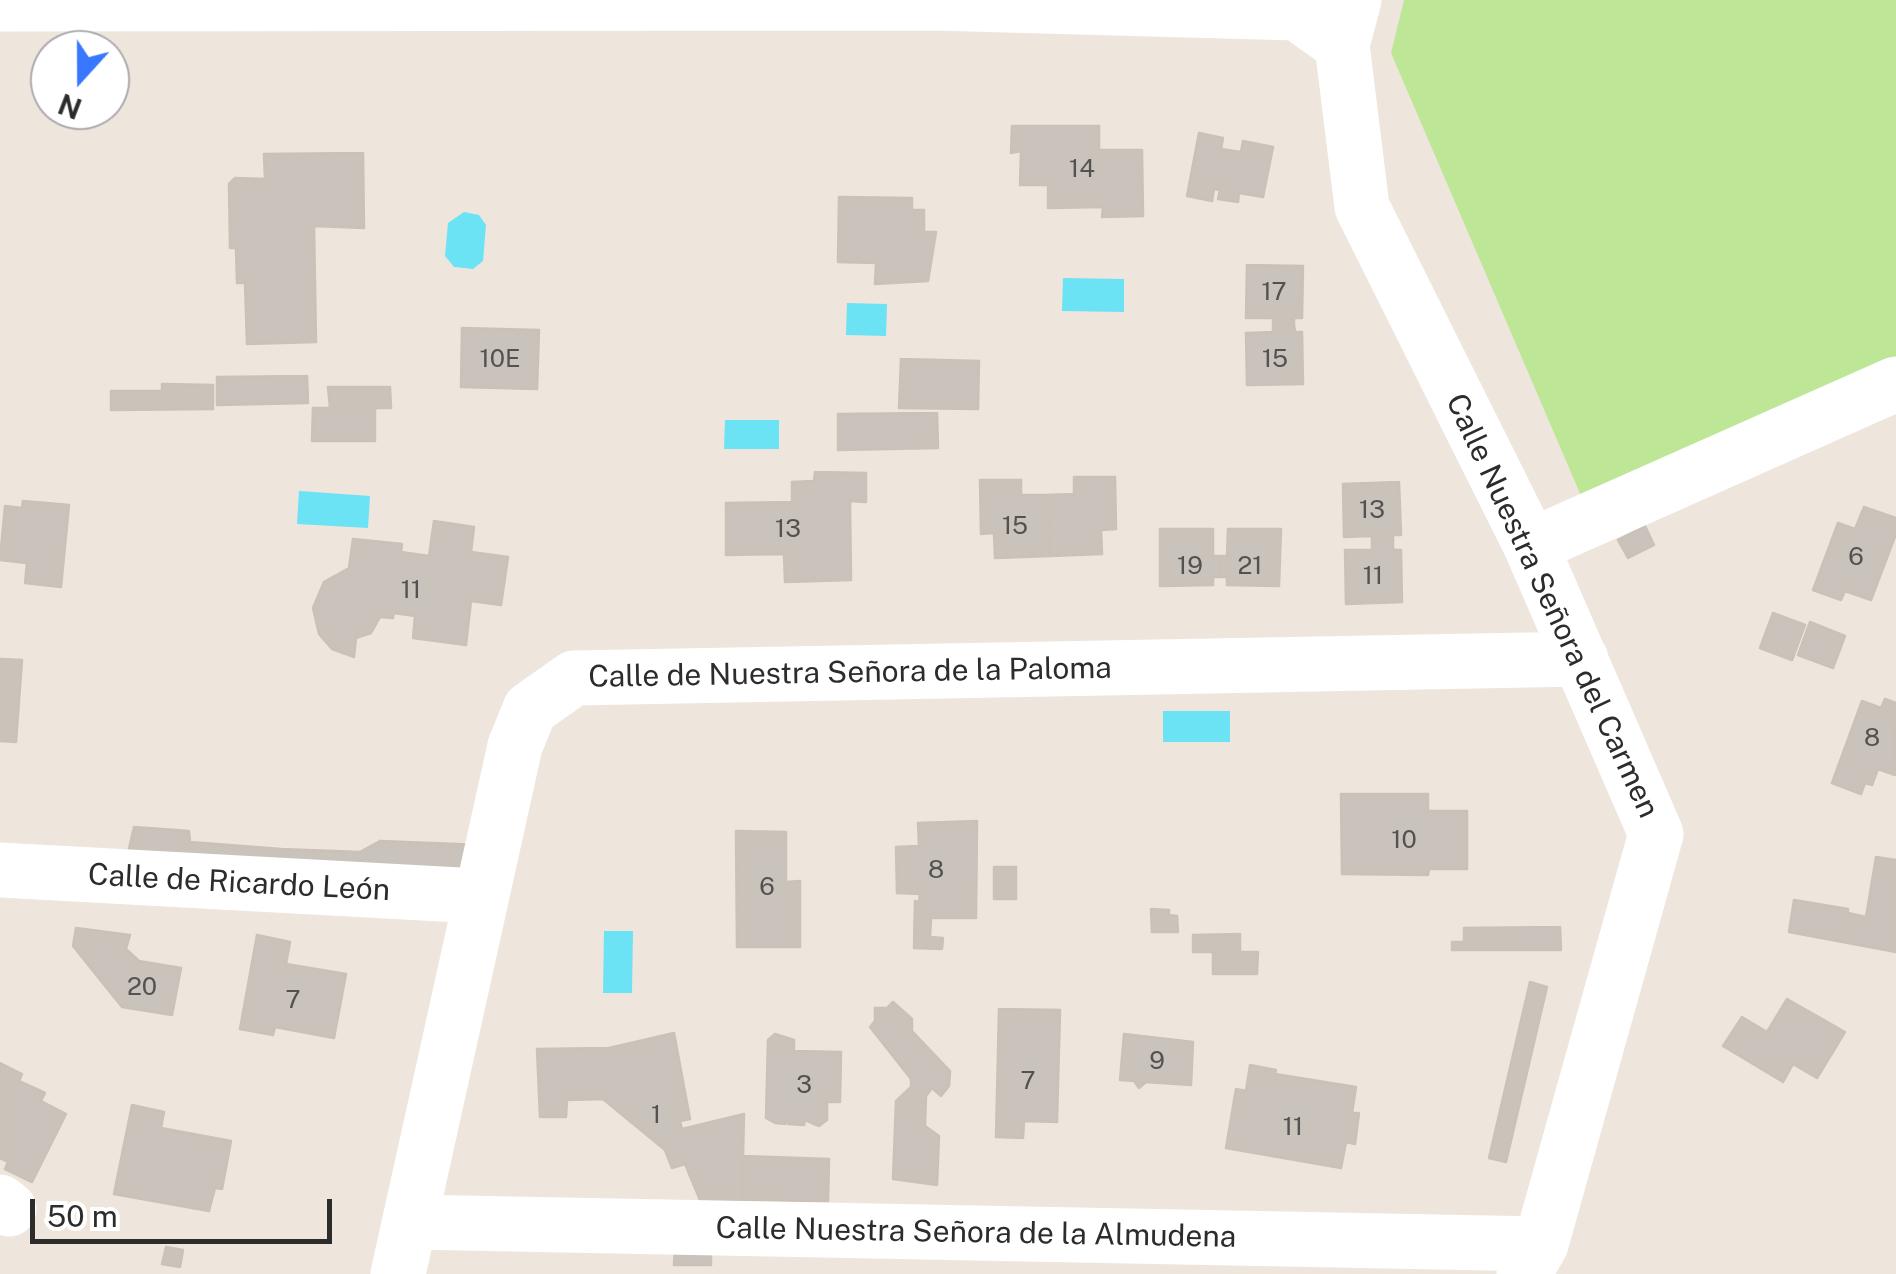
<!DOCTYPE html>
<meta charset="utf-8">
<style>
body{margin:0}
#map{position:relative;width:1896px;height:1274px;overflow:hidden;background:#eee5dd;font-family:"Public Sans",sans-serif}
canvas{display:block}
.north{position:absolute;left:30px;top:30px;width:100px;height:100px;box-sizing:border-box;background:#fff;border:2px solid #ababab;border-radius:50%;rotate:201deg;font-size:28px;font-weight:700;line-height:40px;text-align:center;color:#2c2c2c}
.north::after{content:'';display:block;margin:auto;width:35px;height:45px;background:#3977ff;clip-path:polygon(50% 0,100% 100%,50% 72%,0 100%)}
.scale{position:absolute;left:30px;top:1199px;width:302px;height:45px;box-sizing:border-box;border:5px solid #2c2c2c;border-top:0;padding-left:12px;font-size:30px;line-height:35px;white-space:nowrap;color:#2c2c2c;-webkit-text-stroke:8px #fff;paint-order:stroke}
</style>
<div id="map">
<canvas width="1896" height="1274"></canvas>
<div class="north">N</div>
<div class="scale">50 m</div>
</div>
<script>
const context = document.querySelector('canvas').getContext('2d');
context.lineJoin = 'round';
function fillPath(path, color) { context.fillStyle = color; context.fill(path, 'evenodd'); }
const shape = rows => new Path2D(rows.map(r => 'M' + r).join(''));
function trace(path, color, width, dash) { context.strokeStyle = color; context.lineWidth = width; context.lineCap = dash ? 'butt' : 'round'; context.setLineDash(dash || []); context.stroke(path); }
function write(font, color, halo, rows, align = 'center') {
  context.font = font + ' "Public Sans",sans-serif'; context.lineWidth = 10; context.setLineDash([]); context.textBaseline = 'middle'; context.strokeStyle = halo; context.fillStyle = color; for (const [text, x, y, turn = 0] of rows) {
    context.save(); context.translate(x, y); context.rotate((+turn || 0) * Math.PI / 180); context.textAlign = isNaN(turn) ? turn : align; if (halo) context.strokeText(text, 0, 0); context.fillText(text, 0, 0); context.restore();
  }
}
fillPath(shape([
 [1404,0,1896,0,1896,358,1582,498,1391,53]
]), '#bde797');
fillPath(shape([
 [464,212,479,215,486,225,483,261,473,269,454,267,445,256,448,223],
 [1063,278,1124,279,1124,312,1062,311],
 [847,303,887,304,886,336,846,335],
 [725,420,779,420,779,449,724,449],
 [299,491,370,496,368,528,297,524],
 [1163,711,1230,711,1230,742,1163,742],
 [604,931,633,931,632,993,603,993]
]), '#6ce2f5');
const building = shape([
 [1012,126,1099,126,1099,150,1142,150,1143,216,1102,217,1103,207,1048,208,1048,185,1020,185,1021,151,1011,153,1012,126],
 [1199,133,1223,138,1221,149,1241,152,1243,141,1273,147,1263,197,1239,193,1238,202,1218,199,1220,190,1214,189,1212,201,1187,196,1199,133],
 [363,153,364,228,314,226,316,342,247,344,245,283,237,283,236,248,230,248,229,184,235,178,265,179,264,154,363,153],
 [839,197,912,198,912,210,924,210,924,232,936,232,928,281,875,284,876,263,838,262,839,197],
 [1247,265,1303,266,1302,318,1294,318,1294,325,1273,325,1273,318,1246,318,1247,265],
 [1273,325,1294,325,1295,332,1302,332,1303,384,1247,385,1246,333,1273,332,1273,325],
 [462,328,539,330,537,389,461,387,462,328],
 [901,359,979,361,978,409,899,408,901,359],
 [307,376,308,403,217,405,217,377,307,376],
 [162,384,213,385,213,409,111,410,111,391,162,391,162,384],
 [328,387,390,387,391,408,330,408,328,387],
 [313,408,375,408,375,441,312,441,313,408],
 [937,413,938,448,838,450,838,414,937,413],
 [815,472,866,473,866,502,850,501,851,580,785,582,784,554,726,555,726,503,792,502,792,482,814,481,815,472],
 [1074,477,1115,477,1116,529,1101,530,1102,554,1050,556,1047,495,1074,494,1074,477],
 [980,480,1021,480,1021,495,1047,495,1050,556,995,558,994,533,981,534,980,480],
 [1399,482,1401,535,1393,535,1393,543,1372,543,1372,536,1344,537,1343,484,1399,482],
 [23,501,69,505,61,587,25,583,27,563,0,560,5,506,22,508,23,501],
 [1864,507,1896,518,1896,534,1871,600,1845,591,1841,600,1813,590,1838,523,1855,529,1864,507],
 [434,521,474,527,471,552,508,557,501,605,471,601,466,645,413,638,415,616,394,613,393,618,380,617,371,633,356,638,354,657,332,649,319,634,313,608,324,582,349,568,353,539,402,544,401,552,429,556,434,521],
 [1645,526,1654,545,1628,558,1618,540,1645,526],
 [1160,529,1213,529,1213,556,1220,556,1220,577,1213,577,1213,585,1160,586,1160,529],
 [1228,529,1281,529,1279,586,1227,585,1227,577,1220,577,1220,556,1227,556,1228,529],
 [1372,543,1393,543,1393,550,1401,550,1402,602,1346,604,1345,550,1372,550,1372,543],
 [1773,613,1805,625,1792,660,1760,648,1773,613],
 [1810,622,1845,636,1833,668,1798,655,1810,622],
 [0,659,22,660,16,742,0,741,0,659],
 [1885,699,1896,703,1895,775,1878,769,1872,785,1865,783,1861,794,1832,783,1862,701,1881,708,1885,699],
 [1341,794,1428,794,1428,811,1467,811,1467,869,1429,869,1428,875,1342,874,1341,794],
 [977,821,976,918,931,918,930,937,943,938,942,949,914,948,915,901,919,902,920,894,897,893,896,847,919,846,918,823,977,821],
 [134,827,189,831,190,842,281,849,280,861,128,853,134,827],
 [736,831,786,832,786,882,800,881,800,947,737,947,736,831],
 [380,841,482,845,475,873,280,861,281,849,360,852,380,841],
 [1876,857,1896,860,1896,952,1789,932,1794,900,1848,909,1848,913,1866,917,1876,857],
 [994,867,1016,867,1016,899,994,899,994,867],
 [1151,909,1169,910,1169,915,1177,916,1178,932,1152,932,1151,909],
 [1560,927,1561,950,1452,950,1452,942,1464,942,1464,928,1560,927],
 [76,928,130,935,126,949,139,961,181,968,172,1015,122,1007,73,946,76,928],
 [1240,934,1240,952,1193,952,1193,935,1240,934],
 [257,935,290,942,286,964,346,974,334,1038,275,1027,273,1035,240,1029,257,935],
 [1213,952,1258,952,1257,974,1213,974,1213,952],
 [1530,982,1547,987,1506,1162,1489,1158,1530,982],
 [1787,999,1845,1032,1817,1078,1793,1064,1783,1082,1723,1046,1742,1017,1767,1032,1787,999],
 [893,1002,912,1019,912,1031,950,1071,949,1086,941,1096,932,1088,926,1096,925,1126,939,1136,937,1185,893,1179,896,1101,911,1087,911,1079,870,1027,875,1021,875,1008,887,1008,893,1002],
 [999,1009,1060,1010,1057,1122,1024,1121,1023,1138,996,1137,999,1009],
 [674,1033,690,1119,680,1121,682,1129,744,1114,742,1200,700,1200,685,1164,672,1168,665,1150,603,1099,567,1100,566,1117,540,1117,537,1049,609,1048,674,1033],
 [775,1034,794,1040,794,1051,841,1052,840,1102,827,1102,827,1120,819,1126,805,1120,804,1125,788,1124,788,1119,785,1124,775,1123,766,1118,768,1040,775,1034],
 [1124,1034,1193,1042,1191,1085,1146,1082,1139,1088,1134,1081,1120,1080,1124,1034],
 [0,1063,22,1074,19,1081,45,1093,41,1101,66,1114,32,1182,5,1169,8,1162,0,1158,0,1063],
 [1250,1065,1276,1070,1275,1074,1356,1087,1352,1113,1359,1113,1355,1144,1346,1142,1341,1168,1226,1148,1236,1089,1246,1091,1250,1065],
 [132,1105,164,1112,161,1128,231,1141,222,1189,215,1188,209,1211,114,1194,132,1105],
 [743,1156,829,1159,828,1201,742,1200,743,1156],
 [675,1246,711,1247,711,1265,674,1265,675,1246],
 [166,1247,183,1250,180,1267,162,1264,166,1247]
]);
fillPath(building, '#c9c3bc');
trace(building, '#cac1b7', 2.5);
trace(shape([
 [1354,0,1342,45,1362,207,1531,546,1656,834,1541,1244,1524,1274],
 [0,4,934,3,1297,13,1342,45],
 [1531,546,1896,384],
 [0,870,478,896],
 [0,1202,9,1209],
 [410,1222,1541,1244],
 [398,1274,515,746,530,709,574,678,1581,659]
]), '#fff', 55);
write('25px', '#535250', null, [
 ["14",1082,169],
 ["17",1274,292],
 ["10E",500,359],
 ["15",1275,359],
 ["13",1372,510],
 ["15",1015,526],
 ["13",788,529],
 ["6",1856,557],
 ["19",1190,566],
 ["21",1250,566],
 ["11",1373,576],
 ["11",411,590],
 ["8",1872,738],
 ["10",1404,840],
 ["8",936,870],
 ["6",767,887],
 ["20",142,987],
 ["7",293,1000],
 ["9",1157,1061],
 ["7",1028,1081],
 ["3",804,1085],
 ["1",656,1115],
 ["11",1293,1127]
]);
write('30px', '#2c2c2c', '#fff', [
 ["Calle Nuestra Señora del Carmen",1552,606,65],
 ["Calle de Nuestra Señora de la Paloma",850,673,-1],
 ["Calle de Ricardo León",239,883,3],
 ["Calle Nuestra Señora de la Almudena",976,1233,1]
]);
</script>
